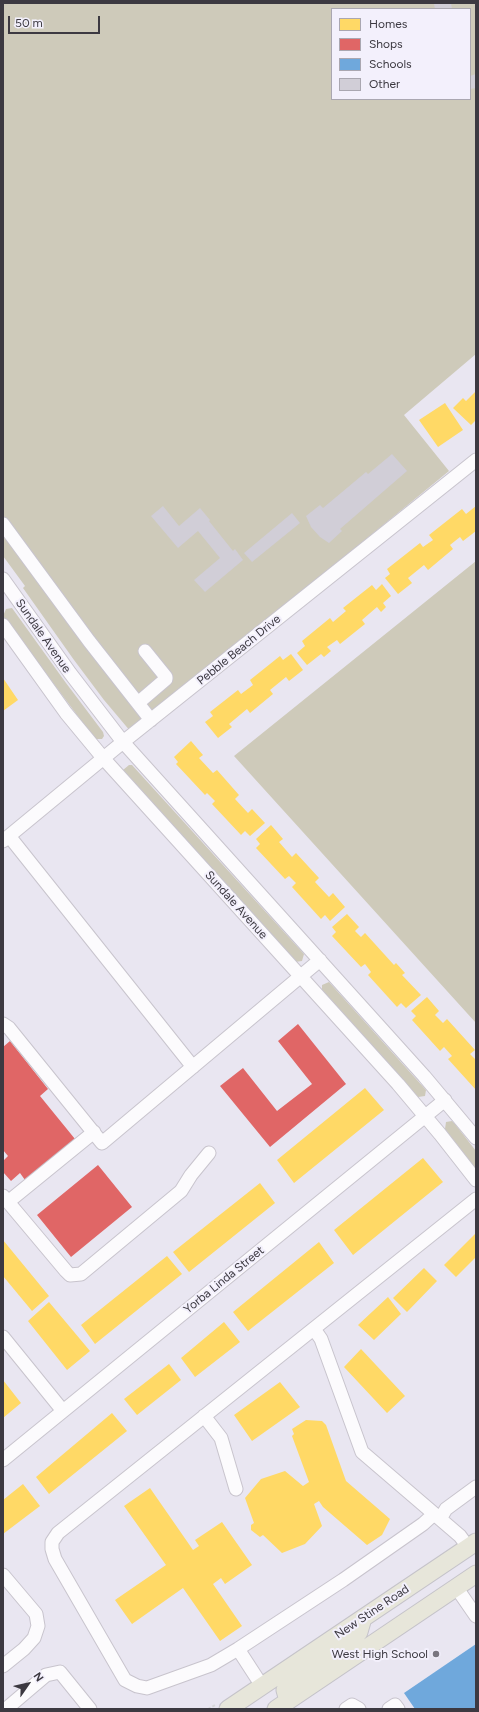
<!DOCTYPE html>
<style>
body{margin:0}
#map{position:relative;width:479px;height:1712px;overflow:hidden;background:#e9e6f1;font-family:Figtree,sans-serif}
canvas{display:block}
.frame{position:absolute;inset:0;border:4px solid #3c3941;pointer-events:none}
.legend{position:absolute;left:331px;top:8px;width:140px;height:92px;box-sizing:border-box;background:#f3f0fc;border:1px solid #aaa7b1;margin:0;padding:5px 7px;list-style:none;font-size:12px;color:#3c3941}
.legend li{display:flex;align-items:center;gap:8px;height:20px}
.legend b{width:20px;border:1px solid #aaa7b1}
.north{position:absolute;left:8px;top:1664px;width:40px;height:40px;-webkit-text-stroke:3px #f3f0fc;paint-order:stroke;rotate:56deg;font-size:11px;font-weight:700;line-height:16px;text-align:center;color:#3c3941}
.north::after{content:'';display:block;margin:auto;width:14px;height:18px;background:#3c3941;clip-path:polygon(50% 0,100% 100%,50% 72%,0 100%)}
.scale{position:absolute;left:8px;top:16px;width:92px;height:18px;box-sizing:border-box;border:2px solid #3c3941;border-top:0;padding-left:5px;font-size:12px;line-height:14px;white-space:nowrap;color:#3c3941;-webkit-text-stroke:3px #f3f0fc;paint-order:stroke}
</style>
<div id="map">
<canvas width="479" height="1712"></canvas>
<div class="frame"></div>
<ul class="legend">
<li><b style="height:11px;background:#ffd966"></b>Homes</li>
<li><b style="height:11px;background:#e06666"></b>Shops</li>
<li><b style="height:11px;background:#6fa8dc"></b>Schools</li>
<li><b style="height:11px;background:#d1ced7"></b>Other</li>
</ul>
<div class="north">N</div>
<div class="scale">50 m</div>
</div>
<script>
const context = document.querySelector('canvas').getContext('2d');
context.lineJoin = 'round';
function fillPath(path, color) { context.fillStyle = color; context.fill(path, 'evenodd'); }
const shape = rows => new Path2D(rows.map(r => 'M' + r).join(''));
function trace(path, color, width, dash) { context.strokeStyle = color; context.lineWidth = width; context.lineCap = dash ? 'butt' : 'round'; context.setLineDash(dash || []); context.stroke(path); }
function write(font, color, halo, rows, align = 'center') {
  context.font = font + ' Figtree,sans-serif'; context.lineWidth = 4; context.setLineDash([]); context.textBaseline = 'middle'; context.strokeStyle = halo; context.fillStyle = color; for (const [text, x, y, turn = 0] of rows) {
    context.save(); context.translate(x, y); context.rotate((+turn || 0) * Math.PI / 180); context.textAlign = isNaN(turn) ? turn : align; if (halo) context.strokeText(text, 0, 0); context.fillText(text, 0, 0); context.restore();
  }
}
fillPath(shape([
 [3,3,476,3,476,354,404,415,449,471,131,732,104,700,74,660,23,588,25,586,3,556],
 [332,9,470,9,470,99,332,99],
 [476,561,476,1023,234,756],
 [12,608,66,683,103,732,104,736,102,739,95,739,3,616,6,609],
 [129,765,132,765,304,954,302,961,295,962,123,772,123,770],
 [329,982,426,1090,425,1096,418,1097,322,991,322,985],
 [452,1121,455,1124,476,1151,476,1169,445,1129,446,1122]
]), '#cecaba');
fillPath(shape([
 [476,391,476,420,471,425,453,408,463,398,466,401],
 [445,403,463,430,438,447,419,420],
 [476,506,476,531,463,541,460,537,450,545,453,549,428,570,424,565,408,578,412,583,398,594,385,578,390,574,387,569,420,543,423,547,433,540,429,535,462,509,466,514],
 [382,584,391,596,383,603,386,607,381,612,377,607,362,620,365,624,340,644,337,640,327,647,331,651,324,657,321,654,307,665,297,653,305,646,302,641,330,618,333,622,346,611,343,608,372,585,376,590],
 [291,654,303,670,289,681,286,677,270,690,273,694,250,713,247,709,229,724,232,727,218,738,205,722,213,716,210,712,238,690,241,694,253,685,250,680,280,656,283,660],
 [3,678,18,700,3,711],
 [191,741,203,755,199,758,213,773,217,770,239,795,235,799,248,813,252,809,265,823,250,836,245,831,241,835,212,804,215,801,207,793,205,795,176,764,178,762,174,757],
 [271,825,283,839,279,842,292,857,296,853,319,878,315,882,329,897,333,893,345,907,330,921,325,915,321,919,292,887,296,883,289,876,285,879,256,848,260,844,256,839],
 [347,914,359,927,355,931,361,937,365,933,394,965,396,963,405,973,402,975,421,995,406,1008,401,1003,397,1007,368,975,371,972,365,964,361,967,332,936,336,932,332,927],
 [427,997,439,1011,435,1015,443,1023,447,1019,475,1050,470,1054,476,1060,476,1090,448,1059,452,1056,444,1047,440,1051,412,1020,416,1016,411,1011],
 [365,1088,384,1110,294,1183,277,1160],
 [423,1158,443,1182,353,1255,334,1230],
 [260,1183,275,1203,189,1272,173,1252],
 [476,1233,476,1257,456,1277,444,1265],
 [3,1240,49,1296,32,1311,3,1276],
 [319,1242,334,1263,248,1331,233,1312],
 [167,1256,182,1274,95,1344,81,1325],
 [424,1268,437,1281,407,1312,393,1298],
 [388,1297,401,1314,374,1340,358,1325],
 [49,1302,90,1351,67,1370,28,1321],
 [224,1322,240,1342,195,1377,181,1358],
 [361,1349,405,1396,387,1413,344,1367],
 [169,1364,181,1380,137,1415,124,1399],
 [3,1380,21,1403,3,1418],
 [280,1382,300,1407,252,1441,234,1415],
 [112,1413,127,1431,49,1494,36,1477],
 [306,1420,322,1421,326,1425,346,1481,390,1519,382,1535,367,1545,323,1507,319,1501,314,1504,322,1526,305,1544,282,1553,263,1535,260,1537,251,1530,251,1525,254,1523,245,1498,261,1479,285,1471,303,1486,309,1482,292,1436,294,1434,292,1429],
 [23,1484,40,1506,3,1534,3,1500],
 [150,1488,193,1550,199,1546,195,1540,222,1522,252,1565,225,1584,221,1578,213,1584,242,1626,220,1641,183,1588,132,1624,115,1600,166,1565,124,1506]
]), '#ffd966');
fillPath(shape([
 [298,1024,346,1084,270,1147,220,1086,243,1068,277,1111,312,1084,278,1041],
 [10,1041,48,1089,40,1096,75,1139,25,1180,20,1173,11,1181,3,1172,3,1161,8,1156,3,1150,3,1047],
 [98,1165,132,1207,71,1257,37,1215]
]), '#e06666');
fillPath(shape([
 [476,1644,476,1709,415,1709,404,1693]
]), '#6fa8dc');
fillPath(shape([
 [441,3,451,3,452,9,435,9,434,4],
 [476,74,476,88,470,89,470,76],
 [392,454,407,471,340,529,342,531,329,543,320,537,311,527,306,516,320,505,323,508,366,472,368,474],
 [163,506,179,526,200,508,210,520,209,521,233,551,235,549,243,560,205,592,194,580,220,558,198,531,178,548,151,516],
 [292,513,300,523,252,562,244,553]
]), '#d1ced7');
const minor = shape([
 [3,524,89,641,151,720],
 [3,579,70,673,123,742,424,1076,476,1138],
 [3,625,66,713,104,759,398,1084,440,1134,476,1180],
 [138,703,166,679,166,677,145,651],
 [9,836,193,1067],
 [3,841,123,742,476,460],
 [3,1024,9,1028,102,1143,320,960],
 [3,1196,66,1271,70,1275,81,1274,181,1191,191,1175,209,1153],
 [8,1202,94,1132],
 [314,1329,321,1339,362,1452,460,1536,468,1547],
 [3,1337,63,1411],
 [204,1416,221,1438,236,1489],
 [3,1460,445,1100],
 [434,1514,423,1524,343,1580,238,1649,211,1665,147,1688,137,1686,125,1680,55,1559,52,1549,52,1542,58,1533,476,1199],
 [440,1519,446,1509,476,1487],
 [3,1575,36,1614,38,1626,34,1638,24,1649,3,1666],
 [456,1587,476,1616],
 [238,1649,262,1686],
 [6,1709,46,1675,60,1672,90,1709],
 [346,1709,352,1705,359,1709],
 [389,1709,395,1705,398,1709]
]);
const major = shape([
 [288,1701,285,1690,289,1682,354,1638,359,1632,363,1618],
 [228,1709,476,1542],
 [276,1709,476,1574]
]);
trace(minor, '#c8c4cd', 15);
trace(major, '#c5c3c9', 19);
trace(shape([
 [208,1709,215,1705]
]), '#d8d8da', 2, [3, 2]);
trace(minor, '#fcfbfd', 13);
trace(major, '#e7e6da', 17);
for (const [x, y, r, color] of [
 [436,1654,4,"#79767f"]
]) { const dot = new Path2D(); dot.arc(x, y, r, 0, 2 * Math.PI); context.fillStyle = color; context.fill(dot); trace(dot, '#f3f0fc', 1.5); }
write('12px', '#3c3941', '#f3f0fc', [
 ["Sundale Avenue",43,636,55],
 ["Pebble Beach Drive",239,650,-39],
 ["Sundale Avenue",236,905,48],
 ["Yorba Linda Street",224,1280,-39],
 ["New Stine Road",372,1612,-34]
]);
write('12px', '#3c3941', '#f3f0fc', [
 ["West High School",428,1654]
], 'right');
</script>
